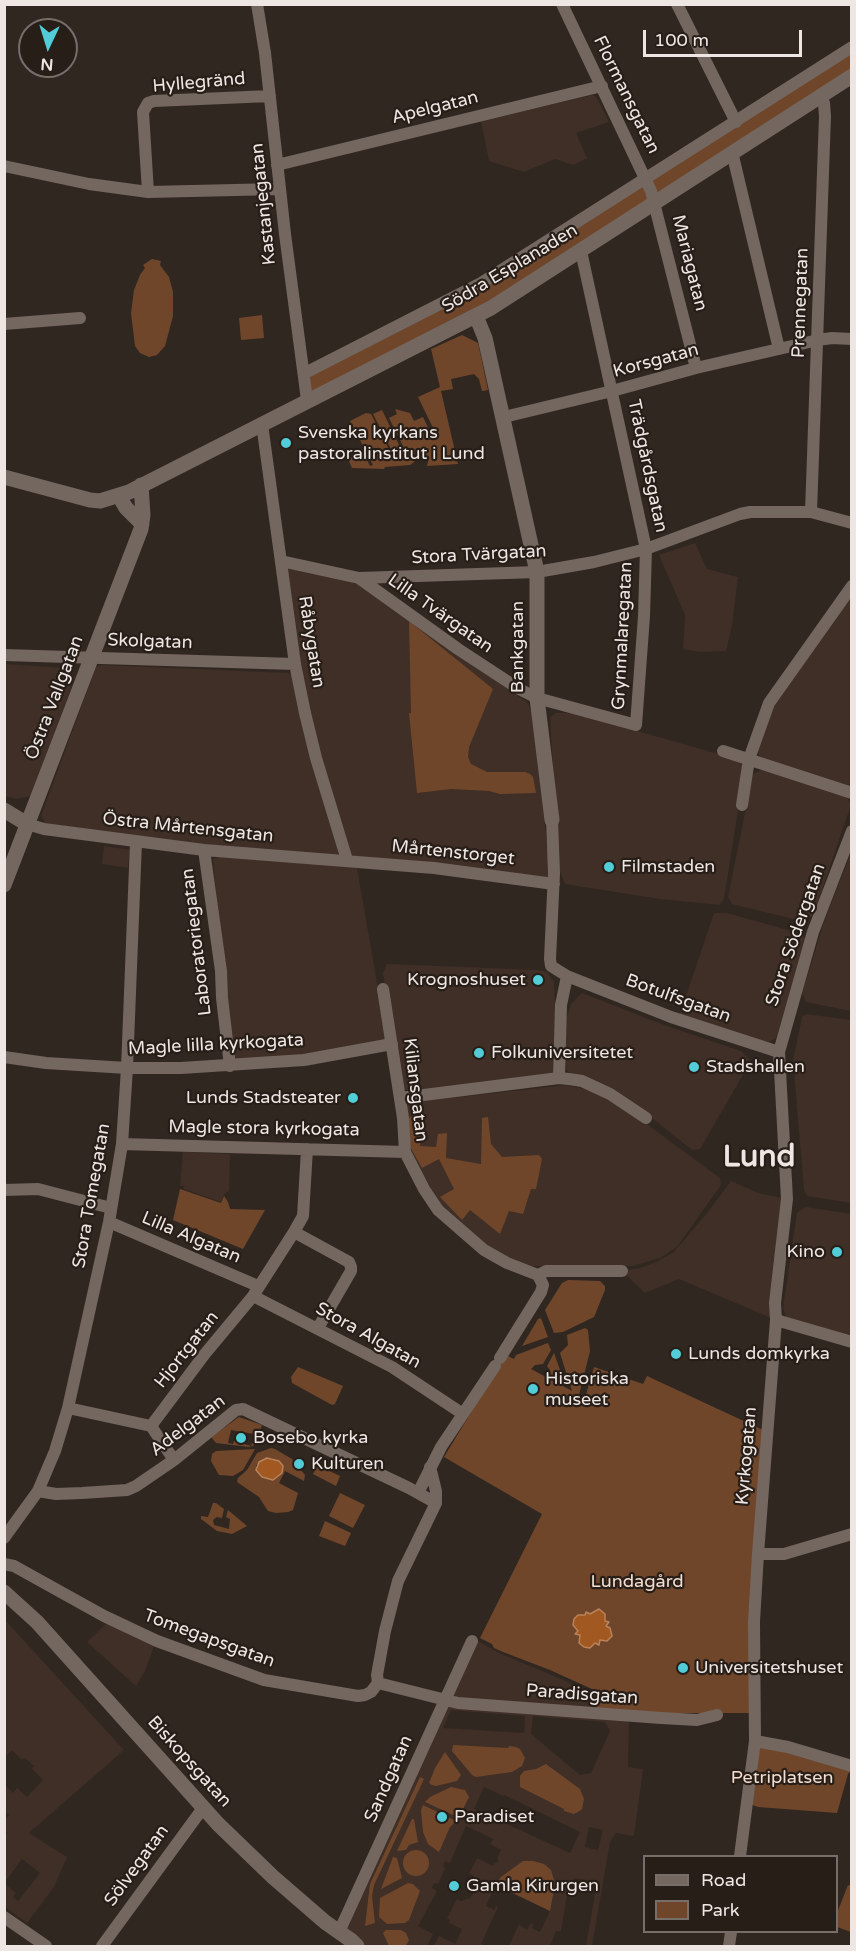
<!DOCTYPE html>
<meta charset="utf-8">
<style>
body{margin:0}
#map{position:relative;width:856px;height:1951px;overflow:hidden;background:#312721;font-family:"Varela Round",sans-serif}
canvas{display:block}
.frame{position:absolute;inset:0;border:6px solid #ede6e2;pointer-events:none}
.legend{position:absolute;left:643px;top:1855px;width:195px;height:78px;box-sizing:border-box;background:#281e18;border:2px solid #776e69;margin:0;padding:8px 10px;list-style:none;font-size:18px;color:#ede6e2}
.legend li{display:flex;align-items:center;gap:12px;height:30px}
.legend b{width:30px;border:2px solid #776e69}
.north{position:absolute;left:18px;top:18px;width:60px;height:60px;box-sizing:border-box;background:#281e18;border:2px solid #776e69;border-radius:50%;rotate:184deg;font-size:16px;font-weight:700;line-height:24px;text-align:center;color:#ede6e2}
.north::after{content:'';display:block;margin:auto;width:21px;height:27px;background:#52ccd6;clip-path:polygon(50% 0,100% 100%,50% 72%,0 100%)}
.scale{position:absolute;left:643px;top:30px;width:159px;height:27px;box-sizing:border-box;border:3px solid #ede6e2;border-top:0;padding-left:8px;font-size:18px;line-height:21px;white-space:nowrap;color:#ede6e2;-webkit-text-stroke:4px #281e18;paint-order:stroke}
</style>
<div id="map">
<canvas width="856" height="1951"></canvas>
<div class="frame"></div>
<ul class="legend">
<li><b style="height:8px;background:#736760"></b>Road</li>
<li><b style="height:16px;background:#70462b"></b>Park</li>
</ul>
<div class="north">N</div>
<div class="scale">100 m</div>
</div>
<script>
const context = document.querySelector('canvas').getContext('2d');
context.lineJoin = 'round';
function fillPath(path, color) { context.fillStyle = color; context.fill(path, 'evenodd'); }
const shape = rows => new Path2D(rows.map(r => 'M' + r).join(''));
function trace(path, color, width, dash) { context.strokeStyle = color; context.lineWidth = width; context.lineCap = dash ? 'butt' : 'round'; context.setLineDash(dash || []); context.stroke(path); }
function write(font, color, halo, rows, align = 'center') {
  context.font = font + ' "Varela Round",sans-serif'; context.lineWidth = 4.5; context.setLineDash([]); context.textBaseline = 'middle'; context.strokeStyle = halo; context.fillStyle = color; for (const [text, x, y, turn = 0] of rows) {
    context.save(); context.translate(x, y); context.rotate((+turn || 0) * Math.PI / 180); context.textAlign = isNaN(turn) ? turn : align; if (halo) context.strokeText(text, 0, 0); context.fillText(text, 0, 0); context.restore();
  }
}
fillPath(shape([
 [593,95,597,98,609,122,576,133,587,158,573,165,555,159,524,172,489,161,481,121],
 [695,543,707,569,738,577,732,626,726,651,700,652,683,649,685,615,659,555],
 [281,561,359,578,409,620,527,702,533,715,550,872,545,879,348,858,324,785],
 [851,592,851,791,765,761,757,753,776,699],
 [4,664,67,668,75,677,31,796,16,799,5,796],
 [102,665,288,673,294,676,339,852,335,858,200,847,45,823,41,816,96,667],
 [556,713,574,713,736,759,743,766,739,804,724,899,720,905,660,899,565,884,559,869,550,717],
 [763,769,847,797,851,805,813,916,801,921,732,904,728,897,753,774],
 [104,846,130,850,128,868,102,864],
 [851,853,851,1011,806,1002,802,993,824,922],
 [222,856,357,868,387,1040,269,1062,231,1059,213,859],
 [714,913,727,913,802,934,806,940,776,1038,767,1043,680,1014],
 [387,964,538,970,547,972,554,982,558,1072,552,1078,415,1093,404,1089,383,973],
 [582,993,664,1025,741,1051,751,1061,700,1149,692,1150,632,1102,567,1071,565,1062,565,1023,571,1004],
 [806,1014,851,1020,851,1203,807,1196,804,1190,793,1060,802,1017],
 [566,1085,589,1090,629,1111,720,1178,721,1185,677,1247,660,1258,633,1266,530,1266,512,1262,486,1247,445,1212,412,1159,406,1103],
 [183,1152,230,1154,229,1191,224,1194,221,1202,184,1189,184,1186,180,1186],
 [731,1181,758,1193,787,1199,776,1320,679,1279,645,1293,622,1271,640,1268,656,1262,674,1252,707,1213],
 [806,1207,851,1214,851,1339,787,1320,783,1308,797,1213],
 [5,1620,124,1750,29,1833,67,1857,54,1887,27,1923,5,1907,5,1884,16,1893,13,1897,18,1901,40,1873,22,1859,5,1882,5,1836,7,1833,5,1830,5,1820,9,1815,5,1811,5,1785,13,1793,17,1788,27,1797,43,1780,32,1769,34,1766,25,1758,22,1760,12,1750,5,1757],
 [107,1623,152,1643,154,1646,145,1671,136,1686,87,1642],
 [473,1638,499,1653,616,1702,629,1716,628,1767,643,1769,634,1836,616,1833,610,1842,592,1946,586,1946,597,1882,574,1878,572,1890,568,1889,561,1931,556,1931,550,1946,509,1946,519,1924,527,1930,531,1923,533,1924,532,1928,540,1932,550,1911,496,1885,486,1906,494,1910,496,1906,498,1907,481,1944,484,1946,434,1946,439,1936,455,1944,462,1929,449,1923,450,1920,447,1918,457,1899,461,1901,470,1898,473,1894,476,1884,473,1875,469,1874,477,1858,493,1866,495,1863,499,1862,497,1858,501,1850,490,1844,493,1839,466,1826,450,1863,445,1861,443,1866,445,1868,438,1884,434,1883,432,1888,437,1891,418,1926,433,1934,427,1946,357,1946,339,1932],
 [451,1710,525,1716,524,1733,443,1728],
 [533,1716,605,1722,610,1731,591,1773,580,1775,531,1734],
 [484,1787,503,1796,504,1795,580,1832,570,1853,474,1809],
 [589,1827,603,1830,598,1850,585,1847]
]), '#3f2f26');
fillPath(shape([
 [851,47,851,76,581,251,307,400,305,373,481,283],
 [152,259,161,261,160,265,169,277,173,292,173,316,165,346,157,355,149,357,140,353,135,346,131,313,134,290,140,275,145,268,143,265],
 [262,315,264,338,241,340,239,318],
 [462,335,478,343,488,390,482,391,479,379,474,374,451,379,453,389,441,391,458,464,427,466,429,457,425,454,410,465,385,467,384,469,352,468,348,459,363,452,370,466,373,465,350,421,366,413,371,414,394,459,403,455,406,459,409,458,389,418,397,414,395,409,410,413,414,421,423,417,434,440,438,438,418,397,440,387,431,349],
 [382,410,402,451,394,455,373,414],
 [409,621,493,689,469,747,468,757,471,764,487,772,525,772,530,774,533,777,536,793,500,794,489,791,451,789,417,793,409,713,411,713],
 [418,1102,422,1104,420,1146,436,1147,438,1134,447,1133,446,1158,481,1164,482,1118,488,1117,491,1144,502,1157,539,1155,542,1159,536,1189,531,1189,523,1214,509,1211,500,1234,470,1210,462,1220,440,1197,454,1189,439,1159,422,1168,409,1145,409,1118,416,1114],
 [180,1189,221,1203,224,1196,228,1202,230,1209,265,1210,243,1249,173,1220],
 [568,1280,600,1281,605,1286,605,1290,594,1317,563,1332,554,1333,545,1310,562,1283],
 [541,1318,548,1337,522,1346,538,1319],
 [585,1328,588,1330,590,1351,579,1395,585,1398,594,1367,643,1384,647,1376,763,1430,751,1713,620,1713,594,1709,597,1701,605,1702,614,1699,550,1670,503,1652,494,1648,492,1644,480,1638,542,1514,444,1457,506,1355,514,1359,516,1355,548,1343,551,1350,543,1364,535,1365,531,1369,572,1391,560,1353,568,1345,567,1335],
 [554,1353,565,1384,565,1385,550,1377,550,1370,547,1366],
 [298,1367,343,1386,335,1404,332,1405,292,1383,291,1377],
 [239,1417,262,1425,257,1439,253,1438,254,1434,231,1430,228,1443,233,1444,234,1441,251,1446,252,1443,256,1444,255,1445,249,1447,216,1443,211,1437],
 [271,1448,275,1449,292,1459,305,1475,304,1481,285,1471,279,1483,298,1493,293,1510,288,1512,276,1513,268,1511,259,1497,237,1482,238,1478,247,1470,257,1453],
 [272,1458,279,1475,274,1478,259,1475,256,1465],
 [255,1449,243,1470,233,1476,219,1475,211,1461,212,1454,216,1451],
 [317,1465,340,1476,336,1486,313,1474],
 [340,1493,365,1505,353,1528,329,1516],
 [213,1503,216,1503,224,1509,222,1518,217,1517,213,1520,214,1525,229,1529,230,1519,226,1517,228,1510,247,1526,232,1534,217,1531,201,1519,201,1516,208,1517],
 [325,1521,351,1533,345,1546,319,1536],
 [755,1741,851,1770,848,1774,837,1813,758,1807,747,1803],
 [453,1745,508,1748,509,1746,516,1747,520,1749,525,1758,522,1766,512,1772,476,1777,472,1775,452,1751],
 [445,1752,461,1775,457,1781,436,1786,432,1785,429,1783,435,1768],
 [546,1764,580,1789,584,1799,582,1809,578,1812,574,1814,564,1811,564,1809,520,1787,520,1776,524,1771,536,1769],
 [420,1777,424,1779,374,1885,372,1896,375,1923,365,1926,370,1884],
 [451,1787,465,1790,469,1797,460,1815,453,1815,425,1802,430,1797],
 [423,1805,456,1821,450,1827,439,1852,428,1844,423,1832,421,1810],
 [412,1819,414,1819,418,1842,409,1845,406,1850,397,1851],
 '403 1863a13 13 0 1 1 26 0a13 13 0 1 1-26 0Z',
 [393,1857,397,1858,402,1878,381,1889],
 [523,1861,533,1861,544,1864,551,1870,555,1884,550,1911,496,1885,501,1877],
 [408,1883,413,1884,420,1891,409,1920,405,1923,387,1924,379,1917,380,1898],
 [848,1885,851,1886,851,1932,837,1927,837,1913],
 [386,1930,401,1930,406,1933,409,1940,406,1946,389,1946,383,1933]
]), '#70462b');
const water = shape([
 [267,1458,279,1461,283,1466,282,1473,273,1480,262,1477,256,1470,259,1462,267,1458],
 [599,1609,605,1614,605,1621,609,1622,606,1626,610,1628,612,1636,607,1641,600,1640,599,1645,595,1643,590,1648,584,1647,579,1643,580,1635,575,1634,578,1631,573,1625,574,1619,578,1615,585,1615,586,1612,590,1614,599,1609]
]);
fillPath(water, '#a15821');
trace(water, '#b8835b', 1.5);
trace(shape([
 [257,4,265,53,285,234,307,400],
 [562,4,651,191,696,368],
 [677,4,736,122],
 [732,152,779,349],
 [277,165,602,86],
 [4,166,89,184,148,192,279,189],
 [148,192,143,112,148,103,154,101,270,96],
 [4,324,80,318],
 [305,373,481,283,852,47],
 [504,417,612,391,696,368,818,340,832,338,852,339],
 [262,424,295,664,305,713,316,758,347,860],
 [811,512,825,116,824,103,820,96],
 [281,561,359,578,537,572,594,562,646,549,740,514,750,512,811,512,852,523],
 [359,578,458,649,519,689,537,698,636,725,644,616,646,549,581,251],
 [4,655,295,664],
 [723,751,852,793],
 [742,805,749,759,769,703,852,586],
 [552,820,554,873,550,959,551,966,567,976,671,1017,779,1052],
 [27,824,44,829,204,850,434,868,554,884],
 [204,850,221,971,222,998,230,1066],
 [383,989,403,1118,405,1152,424,1189,438,1210,484,1250,507,1263,538,1275],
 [4,1057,46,1063,127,1068,181,1068,304,1060,392,1044],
 [559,1078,561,1005,567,976],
 [400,1098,559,1078,569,1079,582,1081,610,1094,646,1118],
 [122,1144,405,1152],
 [4,1190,38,1189,111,1208],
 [109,1222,258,1286],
 [294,1232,349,1262,351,1267,351,1271,318,1328],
 [538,1275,546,1271,622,1271],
 [253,1296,392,1367,463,1414],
 [776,1320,852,1342],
 [500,1358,541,1292,543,1285,538,1275],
 [68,1408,151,1426,174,1460],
 [151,1426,204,1355,253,1296,294,1232,303,1216,307,1149],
 [38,1491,56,1494,82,1493,127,1490,136,1486,174,1460,236,1410,243,1409,409,1488,436,1503],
 [418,1493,441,1447,495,1366],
 [4,1538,38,1491,55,1451,68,1408,109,1222,122,1144,127,1068,136,842],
 [758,1554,784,1554,852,1534],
 [4,1564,14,1566,104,1616,157,1641,264,1680,358,1696,365,1695,371,1692,378,1683],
 [378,1683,458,1703,661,1718,697,1720,717,1715],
 [378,1683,377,1675,385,1631,398,1581,436,1503,436,1491,430,1467],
 [755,1741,788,1747,852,1766],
 [740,1856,755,1741,754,1622,758,1554,776,1320,775,1303,787,1199,779,1052,813,932,852,831],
 [4,1917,46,1946],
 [339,1932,472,1641],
 [102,1946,203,1808],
 [729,1946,731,1932]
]), '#736760', 12);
trace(shape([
 [476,316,485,338,537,572,537,698,552,820],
 [4,477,90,500,100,501,129,492,491,308,852,76],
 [119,496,126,508,142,524],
 [4,810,27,824],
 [4,885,141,529,143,515,141,485],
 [4,1592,37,1622,218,1824,273,1877,325,1922,352,1941,357,1946]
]), '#736760', 15);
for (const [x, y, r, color] of [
 [286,443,6,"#52ccd6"],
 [609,867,6,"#52ccd6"],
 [538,980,6,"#52ccd6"],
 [479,1053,6,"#52ccd6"],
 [694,1067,6,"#52ccd6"],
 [353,1098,6,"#52ccd6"],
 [837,1252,6,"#52ccd6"],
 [676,1354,6,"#52ccd6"],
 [533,1389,6,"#52ccd6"],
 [241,1438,6,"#52ccd6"],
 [299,1464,6,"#52ccd6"],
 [683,1668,6,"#52ccd6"],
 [442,1817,6,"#52ccd6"],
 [454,1886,6,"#52ccd6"]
]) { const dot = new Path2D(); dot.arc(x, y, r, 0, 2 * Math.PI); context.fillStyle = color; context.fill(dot); trace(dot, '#281e18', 2); }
write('18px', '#ede6e2', '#281e18', [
 ["Hyllegränd",199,83,-5],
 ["Flormansgatan",626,95,64],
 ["Apelgatan",435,108,-14],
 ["Kastanjegatan",264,204,-96],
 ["Mariagatan",689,263,76],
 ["Södra Esplanaden",510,269,-31],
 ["Prennegatan",801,303,-88],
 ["Korsgatan",656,361,-15],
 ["Trädgårdsgatan",647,466,78],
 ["Stora Tvärgatan",479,555,-3],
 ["Lilla Tvärgatan",440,614,35],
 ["Grynmalaregatan",623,636,-87],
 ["Skolgatan",150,642,2],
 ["Råbygatan",311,642,81],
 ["Bankgatan",518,647,-90],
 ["Östra Vallgatan",55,698,-69],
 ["Östra Mårtensgatan",188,828,6],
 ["Mårtenstorget",453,853,6],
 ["Stora Södergatan",796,935,-71],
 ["Laboratoriegatan",197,942,-97],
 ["Botulfsgatan",678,999,20],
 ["Magle lilla kyrkogata",216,1045,-3],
 ["Kiliansgatan",415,1090,83],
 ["Magle stora kyrkogata",264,1129,1],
 ["Stora Tomegatan",92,1196,-80],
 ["Lilla Algatan",191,1238,23],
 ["Stora Algatan",368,1336,29],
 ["Hjortgatan",187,1350,-52],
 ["Adelgatan",188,1426,-37],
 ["Kyrkogatan",747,1456,-85],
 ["Tomegapsgatan",209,1639,20],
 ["Paradisgatan",582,1695,4],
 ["Biskopsgatan",189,1762,48],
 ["Sandgatan",389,1779,-66],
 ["Sölvegatan",137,1866,-54]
]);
write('18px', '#ede6e2', '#281e18', [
 ["Svenska kyrkans",298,433],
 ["pastoralinstitut i Lund",298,454],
 ["Filmstaden",621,867],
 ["Krognoshuset",526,980,"right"],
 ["Folkuniversitetet",491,1053],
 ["Stadshallen",706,1067],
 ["Lunds Stadsteater",341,1098,"right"],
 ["Kino",825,1252,"right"],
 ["Lunds domkyrka",688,1354],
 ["Historiska",545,1379],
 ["museet",545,1400],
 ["Bosebo kyrka",253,1438],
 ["Kulturen",311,1464],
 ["Universitetshuset",695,1668],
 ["Paradiset",454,1817],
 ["Gamla Kirurgen",466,1886]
], 'left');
write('18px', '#f2ddd0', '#281e18', [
 ["Lundagård",637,1582],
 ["Petriplatsen",782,1778]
]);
write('bold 30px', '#ede6e2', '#281e18', [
 ["Lund",759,1158]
]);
</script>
